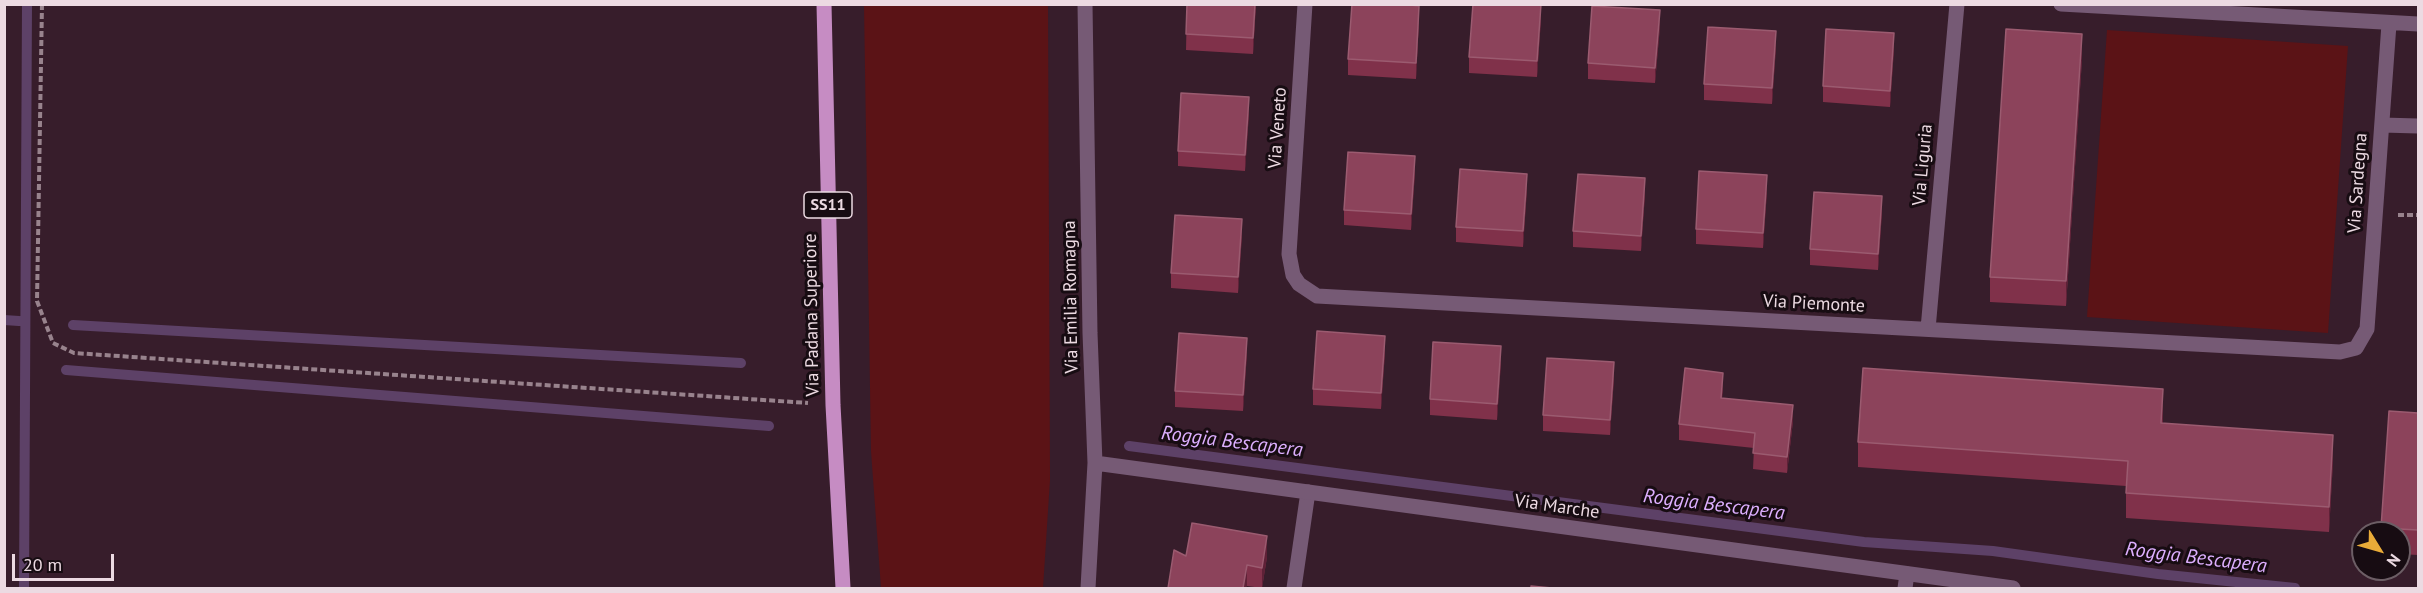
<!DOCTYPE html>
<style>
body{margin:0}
#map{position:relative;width:2423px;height:593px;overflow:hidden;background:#371d2b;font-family:"PT Sans",sans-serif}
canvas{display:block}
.frame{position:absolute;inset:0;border:6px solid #ecdae2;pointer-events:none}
.north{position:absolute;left:2351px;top:521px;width:60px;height:60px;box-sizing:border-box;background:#170c12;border:2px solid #6c5e65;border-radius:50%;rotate:127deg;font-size:16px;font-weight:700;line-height:24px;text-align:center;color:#ecdae2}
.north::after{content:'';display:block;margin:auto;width:21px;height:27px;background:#e9ab38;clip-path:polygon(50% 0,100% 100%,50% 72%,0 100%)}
.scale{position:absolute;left:12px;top:554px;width:102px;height:27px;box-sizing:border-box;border:3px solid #ecdae2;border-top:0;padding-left:8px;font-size:18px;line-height:21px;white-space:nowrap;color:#ecdae2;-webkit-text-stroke:4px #170c12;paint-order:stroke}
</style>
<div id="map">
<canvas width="2423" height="593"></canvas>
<div class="frame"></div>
<div class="north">N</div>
<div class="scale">20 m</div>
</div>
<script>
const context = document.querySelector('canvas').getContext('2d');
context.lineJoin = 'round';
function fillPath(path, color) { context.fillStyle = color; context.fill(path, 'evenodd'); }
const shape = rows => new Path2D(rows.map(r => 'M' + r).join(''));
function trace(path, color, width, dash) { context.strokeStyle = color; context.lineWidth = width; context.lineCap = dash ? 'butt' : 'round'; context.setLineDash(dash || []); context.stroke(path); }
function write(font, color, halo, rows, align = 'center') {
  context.font = font + ' "PT Sans",sans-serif'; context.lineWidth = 6; context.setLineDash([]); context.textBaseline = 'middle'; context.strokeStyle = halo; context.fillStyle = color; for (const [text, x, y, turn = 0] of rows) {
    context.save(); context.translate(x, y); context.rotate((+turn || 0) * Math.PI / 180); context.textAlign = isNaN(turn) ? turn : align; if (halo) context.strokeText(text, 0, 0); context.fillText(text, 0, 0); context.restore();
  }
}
fillPath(shape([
 [864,5,1048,5,1050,480,1043,588,881,588,871,451],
 [2107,30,2348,46,2328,333,2087,317]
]), '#5b1316');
trace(shape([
 [4,320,19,321],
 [73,325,741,363],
 [66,370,769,426],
 [1129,446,1864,542,1993,551,2158,574,2295,588],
 [24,588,27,4]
]), '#5d4167', 10);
trace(shape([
 [42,4,37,301,53,343,74,353,808,403],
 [2398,215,2418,215]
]), '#98838d', 4, [6, 3]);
trace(shape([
 [1294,588,1308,492],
 [1905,588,1907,574]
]), '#765a75', 15);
trace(shape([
 [1085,4,1090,333,1095,463,1088,588],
 [1305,4,1289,254,1293,275,1299,284,1317,296,2340,352,2356,348,2367,329,2389,24],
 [2061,4,2418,24],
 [2382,125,2418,126],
 [1928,329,1957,4],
 [1095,463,2013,588]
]), '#765a75', 15);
trace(shape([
 [824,4,833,405,843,588]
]), '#c68cc3', 15);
fillPath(shape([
 [1187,4,1256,4,1253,54,1186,50],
 [1541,19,1537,77,1469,73,1469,57],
 [1419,21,1416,79,1348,75,1348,59],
 [1660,26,1655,83,1588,79,1588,63],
 [1776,47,1772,104,1704,100,1704,84],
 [1894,49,1890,107,1823,102,1823,86],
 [2082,59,2066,306,1990,302,1990,277],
 [1249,113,1245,171,1178,166,1178,151],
 [1415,172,1411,230,1344,225,1344,210],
 [1527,189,1523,247,1456,242,1456,227],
 [1767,191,1763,248,1696,244,1696,229],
 [1645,194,1641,251,1573,247,1573,231],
 [1882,212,1878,270,1810,265,1810,249],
 [1242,235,1238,293,1171,288,1171,273],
 [1385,352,1381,409,1313,405,1313,389],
 [1247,353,1243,411,1175,407,1175,391],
 [1501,362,1497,420,1430,415,1430,399],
 [1614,378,1610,435,1543,431,1543,415],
 [1723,388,1722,398,1793,421,1787,473,1753,469,1754,448,1679,440,1679,424],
 [2418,413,2418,555,2399,554,2399,533,2381,533,2381,528],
 [2163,414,2163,424,2333,461,2329,532,2126,518,2126,486,1858,467,1858,442],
 [1186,556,1267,557,1262,588,1247,586]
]), '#80314a');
fillPath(shape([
 [1255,4,1256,4,1253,54,1253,38],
 [1541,4,1541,19,1537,77,1537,61],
 [1419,6,1419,21,1416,79,1416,63],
 [1660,10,1660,26,1655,83,1655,68],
 [1776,31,1776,47,1772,104,1772,88],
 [1894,33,1894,49,1890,107,1890,91],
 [2082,34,2082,59,2066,306,2066,281],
 [1249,97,1249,113,1245,171,1245,155],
 [1415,156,1415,172,1411,230,1411,214],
 [1527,174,1527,189,1523,247,1523,231],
 [1767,175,1767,191,1763,248,1763,233],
 [1645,178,1645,194,1641,251,1641,236],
 [1882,196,1882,212,1878,270,1878,254],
 [1242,219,1242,235,1238,293,1238,277],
 [1385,336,1385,352,1381,409,1381,393],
 [1247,338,1247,353,1243,411,1243,395],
 [1501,346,1501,362,1497,420,1497,404],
 [1614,362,1614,378,1610,435,1610,420],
 [1723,373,1723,388,1721,413,1721,398],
 [2163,389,2163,414,2161,449,2161,423],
 [1793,405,1793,421,1787,473,1787,457],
 [2333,435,2333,461,2329,532,2329,507],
 [1267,536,1267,557,1262,588,1262,568],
 [1247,565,1247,586,1246,588,1243,588]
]), '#5e2137');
const building = shape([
 [1187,4,1255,4,1253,38,1186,34,1187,4],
 [1352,4,1402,4,1419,6,1416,63,1348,59,1352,4],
 [1473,4,1541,4,1537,61,1469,57,1473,4],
 [1592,6,1660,10,1655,68,1588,63,1592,6],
 [1708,27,1776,31,1772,88,1704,84,1708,27],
 [1826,29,1894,33,1890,91,1823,86,1826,29],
 [2006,29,2082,34,2066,281,1990,277,2006,29],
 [1181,93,1249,97,1245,155,1178,151,1181,93],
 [1348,152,1415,156,1411,214,1344,210,1348,152],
 [1460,169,1527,174,1523,231,1456,227,1460,169],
 [1699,171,1767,175,1763,233,1696,229,1699,171],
 [1578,174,1645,178,1641,236,1573,231,1578,174],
 [1814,192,1882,196,1878,254,1810,249,1814,192],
 [1175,215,1242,219,1238,277,1171,273,1175,215],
 [1317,331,1385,336,1381,393,1313,389,1317,331],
 [1179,333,1247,338,1243,395,1175,391,1179,333],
 [1433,342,1501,346,1497,404,1430,399,1433,342],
 [1547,358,1614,362,1610,420,1543,415,1547,358],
 [1685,368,1723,373,1721,398,1793,405,1787,457,1753,453,1755,433,1679,424,1685,368],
 [1863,368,2163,389,2161,423,2333,435,2329,507,2126,493,2128,461,1858,442,1863,368],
 [2389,411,2418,413,2418,530,2381,528,2389,411],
 [1192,523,1267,536,1262,568,1247,565,1243,588,1168,588,1174,550,1186,556,1192,523],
 [1531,586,1552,588,1531,588,1531,586]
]);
fillPath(building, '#8c435b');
trace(building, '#9b5b70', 1.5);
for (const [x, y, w] of [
 [828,205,48]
]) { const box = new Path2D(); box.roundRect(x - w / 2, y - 13, w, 26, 4.5); context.fillStyle = '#170c12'; context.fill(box); trace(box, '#ecdae2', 1.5); }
write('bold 16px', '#ecdae2', null, [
 ["SS11",828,205]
]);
write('18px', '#ecdae2', '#170c12', [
 ["Via Veneto",1278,128,-86],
 ["Via Liguria",1923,165,-85],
 ["Via Sardegna",2358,183,-86],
 ["Via Emilia Romagna",1071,297,-91],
 ["Via Piemonte",1814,304,3],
 ["Via Padana Superiore",812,315,-91],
 ["Via Marche",1557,507,8]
]);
write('italic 20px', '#ddafff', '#170c12', [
 ["Roggia Bescapera",1232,442,7],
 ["Roggia Bescapera",1714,505,7],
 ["Roggia Bescapera",2196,558,7]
]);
</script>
